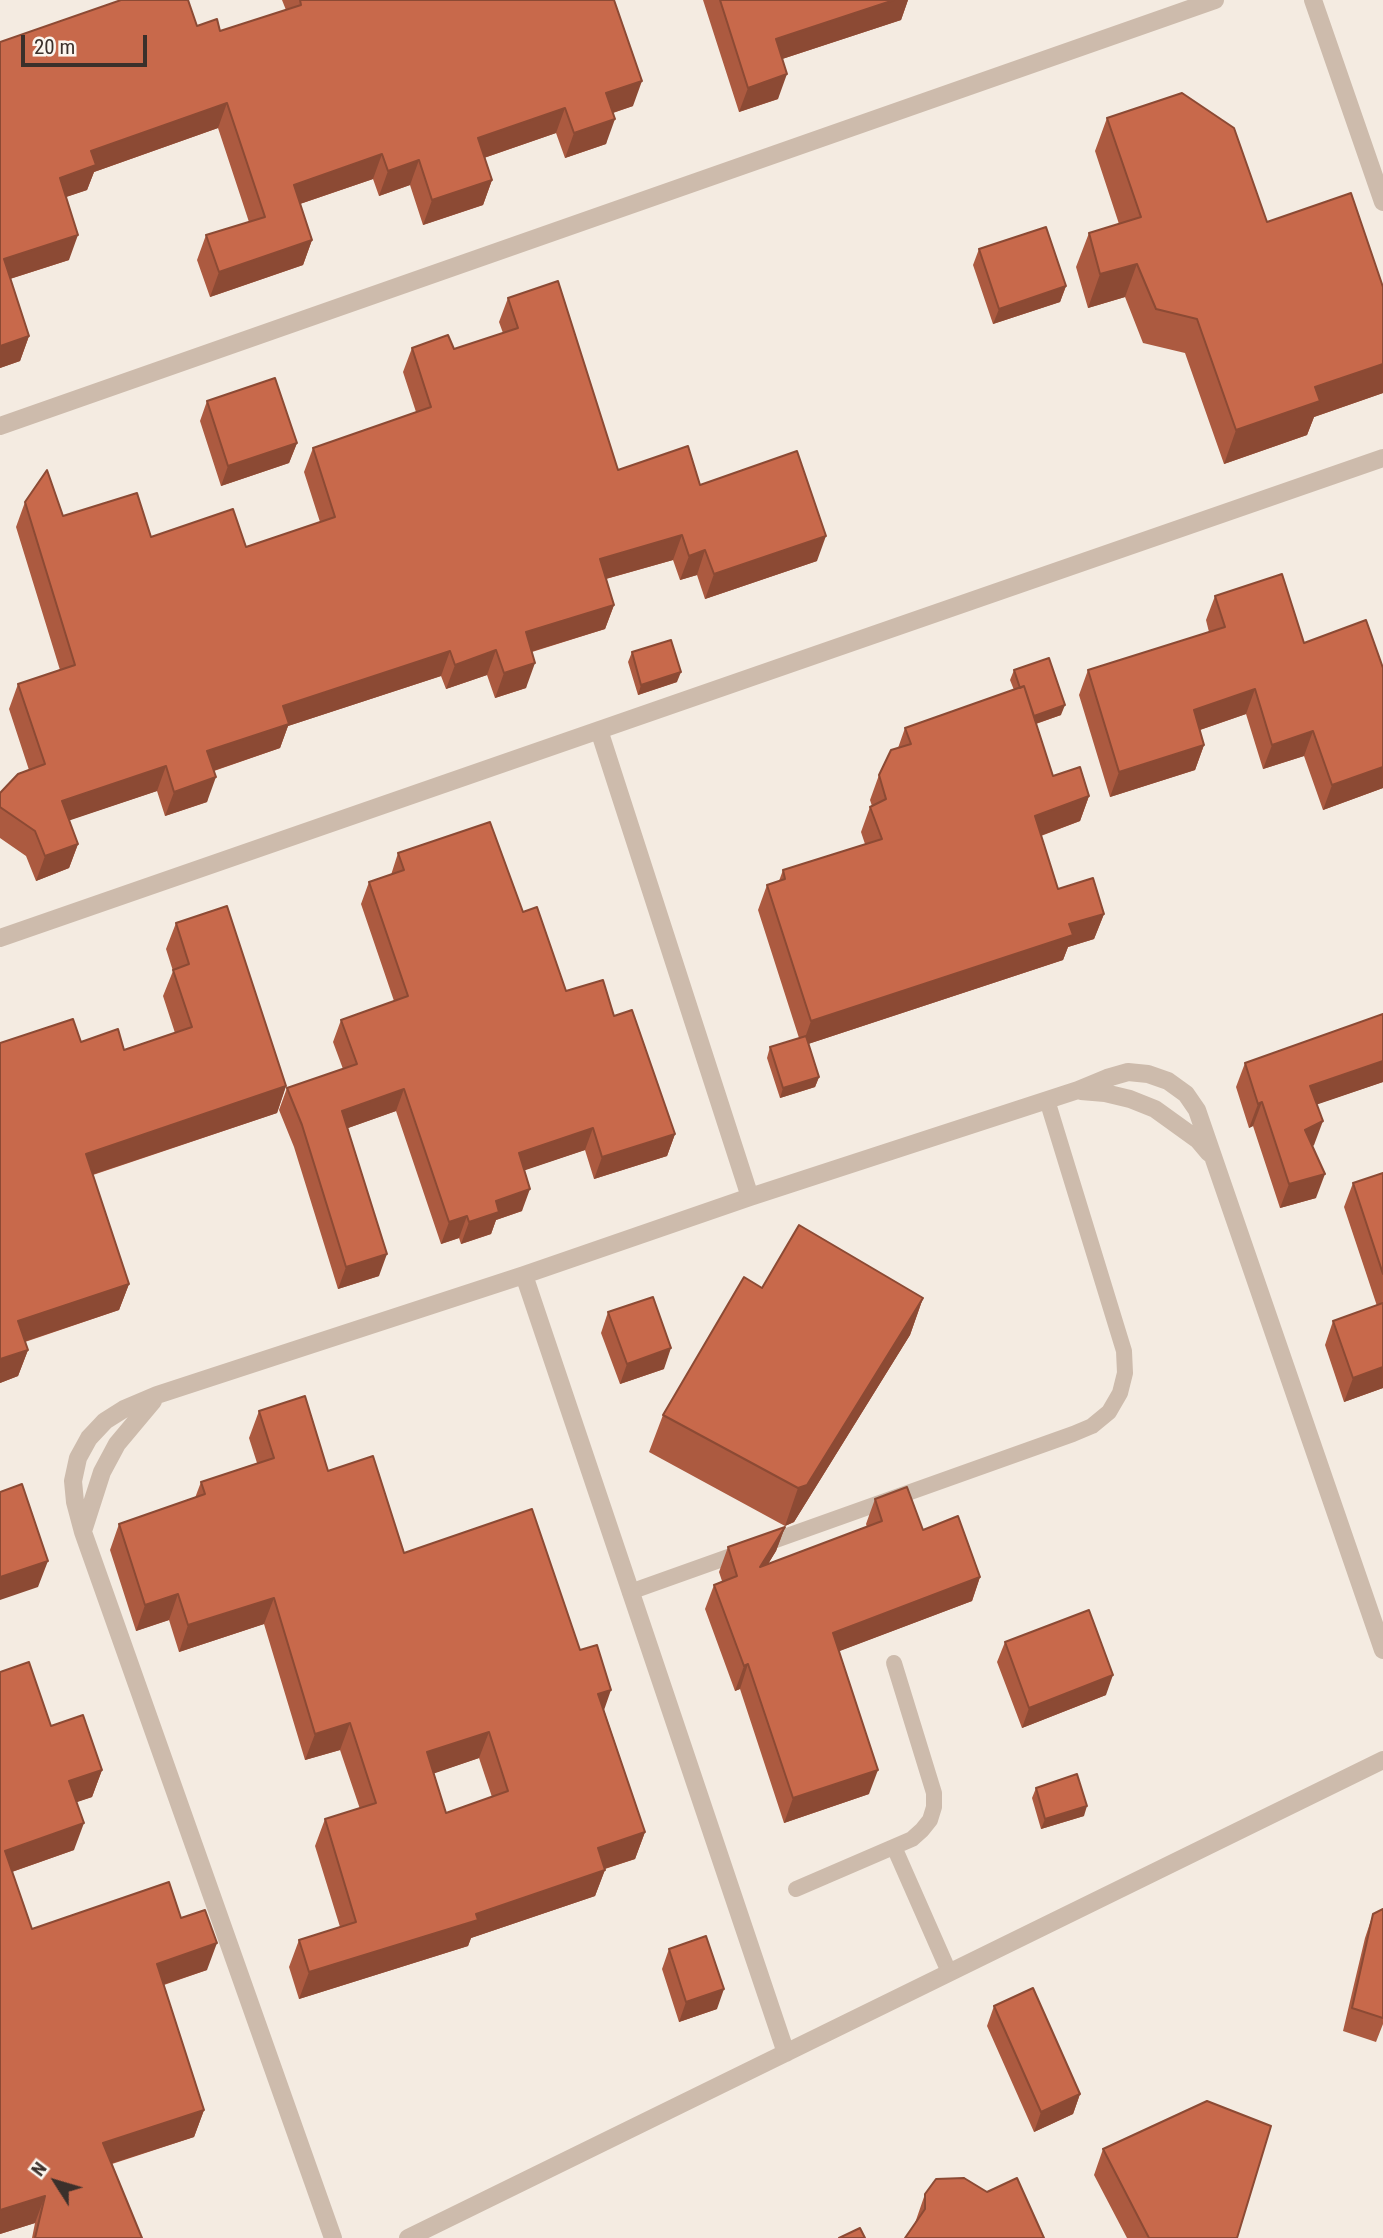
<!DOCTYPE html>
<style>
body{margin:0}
#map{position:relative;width:1383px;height:2238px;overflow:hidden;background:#f4ebe1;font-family:"Roboto Condensed",sans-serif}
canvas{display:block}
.north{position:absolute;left:21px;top:2147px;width:70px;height:70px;-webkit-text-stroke:5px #fbf5ee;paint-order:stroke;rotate:307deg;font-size:19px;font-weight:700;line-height:28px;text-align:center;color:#3b302b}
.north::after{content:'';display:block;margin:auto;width:24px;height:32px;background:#3b302b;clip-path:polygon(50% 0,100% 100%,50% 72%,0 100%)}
.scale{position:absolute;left:21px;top:35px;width:126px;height:32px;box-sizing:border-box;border:4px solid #3b302b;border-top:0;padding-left:9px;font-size:21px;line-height:24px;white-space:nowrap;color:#3b302b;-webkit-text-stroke:5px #fbf5ee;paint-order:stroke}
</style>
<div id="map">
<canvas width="1383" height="2238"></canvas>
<div class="north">N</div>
<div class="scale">20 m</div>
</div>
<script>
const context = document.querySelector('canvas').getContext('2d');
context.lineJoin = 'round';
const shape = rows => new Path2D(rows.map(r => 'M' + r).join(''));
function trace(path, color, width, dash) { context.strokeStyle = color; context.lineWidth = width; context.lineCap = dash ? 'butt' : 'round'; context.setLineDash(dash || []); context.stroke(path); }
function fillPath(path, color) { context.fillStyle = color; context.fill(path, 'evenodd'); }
trace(shape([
 [630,1592,1073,1434,1092,1426,1109,1412,1120,1393,1125,1373,1124,1351,1047,1100],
 [894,1847,949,1972],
 [796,1889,912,1839,922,1830,930,1820,934,1807,934,1793,894,1663]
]), '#cdbbac', 16);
trace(shape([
 [1313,0,1383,202],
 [0,426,1215,0],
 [599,730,750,1197],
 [0,938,1383,458],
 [1081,1091,1105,1093,1130,1099,1155,1109,1198,1140,1209,1153],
 [524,1275,786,2053],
 [84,1528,102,1472,117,1444,153,1401],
 [333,2238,83,1532,75,1502,73,1481,78,1458,89,1438,105,1421,124,1409,157,1395,524,1275,750,1197,1078,1090,1107,1078,1128,1072,1148,1074,1168,1081,1186,1094,1197,1110,1383,1650],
 [408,2238,1383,1760]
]), '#cdbbac', 18);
fillPath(shape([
 [282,0,614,0,633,106,613,113,606,144,565,158,556,133,484,158,492,180,483,205,423,225,410,185,379,196,373,179,300,204,312,240,303,265,210,297,197,260,206,235,249,222,218,128,94,172,87,190,66,197,69,260,10,279,29,336,20,361,0,368,0,42,197,26,220,31,286,10],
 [703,0,908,0,901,20,782,59,778,99,739,112],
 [1107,118,1267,222,1383,287,1383,393,1314,417,1307,435,1224,464,1185,353,1143,343,1125,297,1088,308,1076,267,1089,233,1119,224,1095,151],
 [979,249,1066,286,1060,302,993,324,973,265],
 [508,298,618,470,700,485,817,561,705,599,697,575,680,580,673,560,606,579,614,605,605,629,532,652,526,688,495,698,487,675,446,689,441,676,288,726,280,748,214,771,207,802,165,816,157,791,69,820,78,844,69,868,36,881,26,856,0,838,0,793,29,770,9,709,18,684,60,670,16,527,25,502,63,516,151,537,246,547,320,522,304,472,313,448,416,412,403,372,412,348,454,349,503,333,499,322],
 [207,401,297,443,289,463,221,486,200,421],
 [1215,596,1304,643,1383,668,1383,788,1323,810,1304,756,1263,769,1246,714,1200,730,1204,745,1195,770,1110,797,1079,695,1088,670,1209,632,1206,620],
 [632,652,677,682,638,695,628,662],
 [1014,670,1061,715,1036,724,1053,776,1089,796,1080,821,1041,836,1058,889,1104,914,1094,939,1068,947,1063,960,808,1044,819,1077,815,1087,780,1098,767,1058,770,1047,799,1038,758,910,767,885,779,881,783,870,865,844,861,832,870,807,872,806,870,800,879,775,898,748,905,728,1014,690,1010,680],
 [398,853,523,912,566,991,614,1016,675,1134,667,1156,594,1179,585,1150,524,1170,522,1211,496,1220,491,1234,461,1244,459,1238,441,1244,396,1111,348,1128,379,1276,338,1289,294,1147,279,1110,287,1088,343,1069,333,1042,341,1020,394,1001,361,904,369,882,391,875],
 [176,923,286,1086,277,1113,93,1175,129,1284,119,1310,25,1342,28,1350,18,1376,0,1383,0,1043,81,1042,124,1050,175,1033,163,996,173,971,166,949],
 [1383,1014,1383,1082,1317,1104,1314,1145,1313,1146,1316,1198,1280,1208,1253,1126,1249,1128,1236,1087,1245,1063],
 [1383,1173,1383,1388,1344,1402,1325,1345,1333,1321,1377,1306,1344,1207,1353,1183],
 [762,1288,923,1298,910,1335,794,1522,785,1526,649,1452,663,1415],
 [608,1312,664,1369,620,1384,601,1333],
 [259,1411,328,1471,404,1553,580,1650,604,1710,645,1832,635,1859,605,1869,595,1896,471,1938,468,1946,299,1999,289,1967,299,1940,340,1927,315,1846,325,1819,360,1809,340,1750,305,1760,264,1624,179,1652,169,1620,136,1631,110,1550,119,1524,195,1498,201,1482,257,1463,249,1438],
 [479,1758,492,1797,446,1813,434,1773],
 [875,1499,923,1530,980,1577,972,1601,839,1651,869,1794,784,1823,740,1689,735,1691,705,1609,714,1585,722,1581,719,1572,728,1547,785,1527,776,1551,768,1564,867,1527,866,1524],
 [1005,1642,1106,1695,1022,1728,997,1662],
 [0,1672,51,1726,102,1770,92,1797,76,1802,74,1850,12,1872,32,1929,181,1918,207,1970,164,1985,204,2110,194,2137,112,2164,142,2238,32,2238,35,2223,0,2234],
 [1036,1788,1084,1816,1041,1829,1032,1798],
 [1383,1909,1383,2024,1376,2042,1343,2031,1365,1938,1373,1914],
 [669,1949,717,2009,679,2022,662,1969],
 [994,2006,1080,2094,1073,2114,1034,2132,987,2026],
 [1103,2149,1237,2238,1127,2238,1094,2175],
 [925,2194,1044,2238,915,2223]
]), '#ac5a40');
fillPath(shape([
 [894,0,908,0,901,20,767,64,776,39],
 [787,74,778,99,739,112,748,88],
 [642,81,633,106,597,118,606,93],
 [227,103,218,128,94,172,87,190,51,202,60,178,91,151],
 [565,108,556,133,469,163,478,138],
 [615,119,606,144,565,158,574,133],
 [382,154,373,179,285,209,294,185],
 [419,160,410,185,379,196,388,171],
 [492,180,483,205,423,225,432,200],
 [78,235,69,260,0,282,4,259],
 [312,240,303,265,210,297,219,272],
 [1137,264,1125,297,1088,308,1100,274],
 [1066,286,1060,302,993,324,999,309],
 [29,336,20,361,0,368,0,346],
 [1383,364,1383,393,1314,417,1307,435,1224,464,1236,430,1315,387],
 [297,443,289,463,221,486,228,466],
 [682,535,673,560,591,583,600,559],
 [826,536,817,561,705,599,714,574],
 [705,550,697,575,680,580,689,556],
 [614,605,605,629,517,656,526,632],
 [496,650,487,675,446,689,455,665],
 [450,651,441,676,288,726,280,748,198,776,207,751,283,706],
 [535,663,526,688,495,698,504,673],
 [681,672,677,682,638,695,641,685],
 [1255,689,1246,714,1185,735,1194,710],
 [1065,705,1061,715,1026,727,1030,717],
 [1313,731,1304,756,1263,769,1272,745],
 [1204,745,1195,770,1110,797,1119,772],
 [166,766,157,791,53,826,62,801],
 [1383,767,1383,788,1323,810,1332,785],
 [216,777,207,802,165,816,174,792],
 [1089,796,1080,821,1026,841,1035,816],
 [78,844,69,868,36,881,45,856],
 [1104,914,1094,939,1068,947,1063,960,802,1046,811,1021,1069,924],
 [1383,1061,1383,1082,1301,1110,1310,1086],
 [819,1077,815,1087,780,1098,783,1088],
 [286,1086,277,1113,76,1180,86,1154],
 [404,1089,396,1111,334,1133,342,1111],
 [1262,1102,1253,1126,1249,1128,1258,1104],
 [1323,1121,1314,1145,1297,1154,1305,1130],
 [593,1128,585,1150,511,1175,519,1153],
 [675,1134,667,1156,594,1179,602,1157],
 [1325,1174,1316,1198,1280,1208,1289,1184],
 [530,1189,522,1211,496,1220,491,1234,461,1244,469,1222,496,1201],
 [467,1216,459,1238,441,1244,449,1222],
 [387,1254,379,1276,338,1289,346,1267],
 [129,1284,119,1310,8,1347,18,1321],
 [923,1298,910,1335,794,1522,785,1526,798,1488],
 [671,1348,664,1369,620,1384,627,1364],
 [28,1350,18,1376,0,1383,0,1359],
 [1383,1367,1383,1388,1344,1402,1353,1378],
 [785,1527,776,1551,751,1592,760,1567],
 [48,1561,38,1587,0,1600,0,1577],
 [980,1577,972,1601,824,1657,833,1633],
 [178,1594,169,1620,136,1631,145,1605],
 [274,1598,264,1624,179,1652,188,1625],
 [748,1664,740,1689,735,1691,744,1666],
 [1113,1675,1106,1695,1022,1728,1029,1708],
 [611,1690,602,1716,598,1694],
 [350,1723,340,1750,305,1760,315,1734],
 [489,1732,479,1758,418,1779,427,1752],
 [102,1770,92,1797,60,1808,69,1781],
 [878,1770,869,1794,784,1823,793,1798],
 [1087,1806,1084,1816,1041,1829,1045,1819],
 [84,1823,74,1850,0,1876,5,1851],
 [645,1832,635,1859,588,1874,598,1848],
 [605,1870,595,1896,471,1938,468,1946,299,1999,309,1972],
 [217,1943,207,1970,147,1990,157,1964],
 [724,1989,717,2009,679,2022,686,2002],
 [1080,2094,1073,2114,1034,2132,1041,2112],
 [204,2110,194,2137,94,2169,103,2143],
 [45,2196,35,2223,0,2234,0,2210]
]), '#8c4a34');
const building = shape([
 [121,0,188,0,197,26,217,19,220,31,301,5,300,0,614,0,642,81,606,93,615,119,574,133,565,108,478,138,492,180,432,200,419,160,388,171,382,154,294,185,312,240,219,272,206,235,265,217,227,103,91,151,96,165,60,178,78,235,4,259,29,336,0,346,0,42,121,0],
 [720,0,894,0,776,39,787,74,748,88,720,0],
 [1182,93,1234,128,1267,222,1351,193,1383,287,1383,364,1315,387,1320,401,1236,430,1197,319,1156,309,1137,264,1100,274,1089,233,1141,217,1107,118,1182,93],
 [1046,227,1066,286,999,309,979,249,1046,227],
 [558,281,618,470,688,446,700,485,797,451,826,536,714,574,705,550,689,556,682,535,600,559,614,605,526,632,535,663,504,673,496,650,455,665,450,651,283,706,289,724,207,751,216,777,174,792,166,766,62,801,78,844,45,856,35,831,0,807,0,793,18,774,45,764,18,684,75,665,25,502,47,470,63,516,137,493,151,537,233,509,246,547,335,517,313,448,431,407,412,348,448,335,454,349,518,328,508,298,558,281],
 [275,378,297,443,228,466,207,401,275,378],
 [1282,574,1304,643,1366,620,1383,668,1383,767,1332,785,1313,731,1272,745,1255,689,1194,710,1204,745,1119,772,1088,670,1225,627,1215,596,1282,574],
 [671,640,681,672,641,685,632,652,671,640],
 [1049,658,1065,705,1034,716,1024,686,1020,688,1014,670,1049,658],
 [1024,686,1053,776,1080,767,1089,796,1035,816,1058,889,1093,878,1104,914,1069,924,1073,935,811,1021,767,885,785,879,783,870,882,839,870,807,886,799,879,775,891,750,911,744,905,728,1024,686],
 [490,822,523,912,537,907,566,991,603,980,614,1016,632,1010,675,1134,602,1157,593,1128,519,1153,530,1189,496,1201,499,1212,469,1222,467,1216,449,1222,404,1089,342,1111,387,1254,346,1267,302,1125,287,1088,357,1064,341,1020,408,996,369,882,404,870,398,853,490,822],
 [227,906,286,1086,86,1154,129,1284,18,1321,28,1350,0,1359,0,1043,73,1019,81,1042,118,1029,124,1050,192,1027,173,970,189,964,176,923,227,906],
 [1383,1014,1383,1061,1310,1086,1323,1121,1305,1130,1325,1174,1289,1184,1262,1102,1258,1104,1245,1063,1383,1014],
 [806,1036,819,1077,783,1088,770,1047,806,1036],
 [1383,1173,1383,1274,1353,1183,1383,1173],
 [799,1225,923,1298,807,1485,798,1488,663,1415,744,1277,762,1288,799,1225],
 [653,1297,671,1348,627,1364,608,1312,653,1297],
 [1383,1303,1383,1367,1353,1378,1333,1321,1383,1303],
 [305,1396,328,1471,373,1456,404,1553,532,1509,580,1650,597,1645,611,1690,598,1694,645,1832,598,1848,605,1870,476,1914,478,1920,309,1972,299,1940,356,1922,325,1819,376,1803,350,1723,315,1734,274,1598,188,1625,178,1594,145,1605,119,1524,205,1494,201,1482,274,1458,259,1411,305,1396],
 [489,1732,508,1791,446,1813,427,1752,489,1732],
 [22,1484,48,1561,0,1577,0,1492,22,1484],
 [907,1487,923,1530,958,1516,980,1577,833,1633,878,1770,793,1798,748,1664,744,1666,714,1585,737,1576,728,1547,785,1527,760,1567,882,1521,875,1499,907,1487],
 [1089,1610,1113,1675,1029,1708,1005,1642,1089,1610],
 [29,1662,51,1726,83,1715,102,1770,69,1781,84,1823,5,1851,32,1929,169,1882,181,1918,205,1910,217,1943,157,1964,204,2110,103,2143,142,2238,35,2238,45,2196,0,2210,0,1672,29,1662],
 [1077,1774,1087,1806,1045,1819,1036,1788,1077,1774],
 [1383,1909,1383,2018,1352,2008,1373,1914,1383,1909],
 [706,1936,724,1989,686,2002,669,1949,706,1936],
 [1033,1988,1080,2094,1041,2112,994,2006,1033,1988],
 [1207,2101,1271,2126,1237,2238,1149,2238,1103,2149,1207,2101],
 [964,2178,987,2192,1017,2178,1044,2238,905,2238,925,2209,925,2194,936,2179,964,2178],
 [860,2228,865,2238,839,2238,860,2228]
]);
fillPath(building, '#c8694b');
trace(building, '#8c4a34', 2);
</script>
